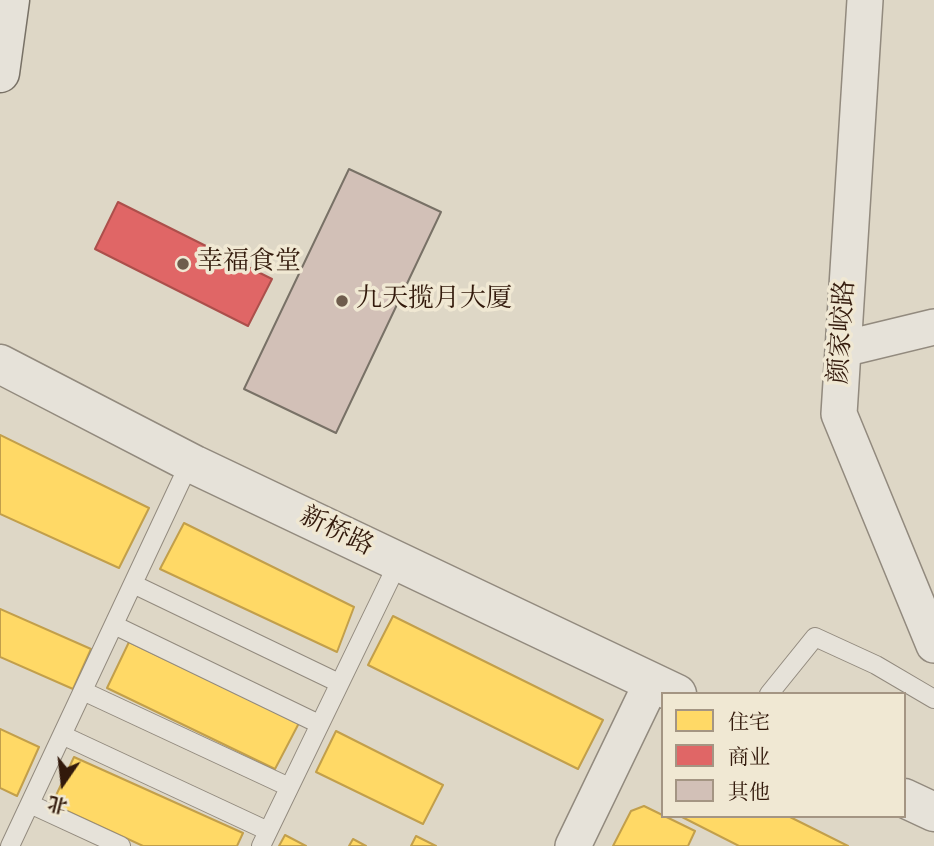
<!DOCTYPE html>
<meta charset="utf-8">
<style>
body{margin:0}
#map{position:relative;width:934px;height:846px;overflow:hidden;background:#ded7c6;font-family:"IM FELL English","Noto Serif SC",serif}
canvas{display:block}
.legend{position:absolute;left:661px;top:692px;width:245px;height:126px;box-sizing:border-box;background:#f0e8d3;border:2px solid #a49583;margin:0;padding:9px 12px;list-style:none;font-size:21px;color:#32190b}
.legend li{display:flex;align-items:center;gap:14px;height:35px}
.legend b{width:35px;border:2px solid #a49583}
.north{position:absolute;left:28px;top:748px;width:70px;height:70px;-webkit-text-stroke:5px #f0e8d3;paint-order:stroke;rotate:194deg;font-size:19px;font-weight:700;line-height:28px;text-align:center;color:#32190b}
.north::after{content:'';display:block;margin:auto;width:24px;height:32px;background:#32190b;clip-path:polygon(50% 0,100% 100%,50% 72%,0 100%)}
</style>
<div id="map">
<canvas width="934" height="846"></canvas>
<ul class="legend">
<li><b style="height:19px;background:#ffd966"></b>住宅</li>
<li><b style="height:19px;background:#e06666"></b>商业</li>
<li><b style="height:19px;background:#d2c0b7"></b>其他</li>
</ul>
<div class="north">北</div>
</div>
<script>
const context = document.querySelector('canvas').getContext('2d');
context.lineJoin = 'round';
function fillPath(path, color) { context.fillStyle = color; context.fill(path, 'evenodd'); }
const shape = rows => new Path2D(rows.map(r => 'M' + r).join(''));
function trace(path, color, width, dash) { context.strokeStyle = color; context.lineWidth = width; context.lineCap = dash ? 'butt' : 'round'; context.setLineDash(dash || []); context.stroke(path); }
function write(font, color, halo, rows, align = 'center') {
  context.font = font + ' "IM FELL English","Noto Serif SC",serif'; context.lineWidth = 7; context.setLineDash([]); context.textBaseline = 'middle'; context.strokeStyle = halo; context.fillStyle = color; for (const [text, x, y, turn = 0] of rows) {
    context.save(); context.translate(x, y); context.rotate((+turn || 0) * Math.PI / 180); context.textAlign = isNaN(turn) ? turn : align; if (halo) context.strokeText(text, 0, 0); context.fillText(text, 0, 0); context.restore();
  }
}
const homes = shape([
 [0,435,149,508,119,568,0,514,0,435],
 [184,523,354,607,337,652,160,569,184,523],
 [0,609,91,649,73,689,0,657,0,609],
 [393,616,603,720,578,769,368,665,393,616],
 [129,642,299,723,275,769,107,688,129,642],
 [0,729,39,747,17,796,0,788,0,729],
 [336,731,443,785,423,824,316,772,336,731],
 [74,757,243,833,237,846,143,846,52,804,74,757],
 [644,806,695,831,688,846,613,846,631,811,644,806],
 [680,816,788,816,848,846,739,846,680,816],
 [285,835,306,846,279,846,285,835],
 [416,836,436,846,411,846,416,836],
 [353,839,366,846,349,846,353,839]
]);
fillPath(homes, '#ffd966');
trace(homes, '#c29f4b', 2);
const shops = shape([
 [118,202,272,279,248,326,95,249,118,202]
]);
fillPath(shops, '#e06666');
trace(shops, '#ac4f4b', 2);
const building = shape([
 [349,169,441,212,336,433,244,389,349,169]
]);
fillPath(building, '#d2c0b7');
trace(building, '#787166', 2);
const service = shape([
 [133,584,339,683],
 [114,625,319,724],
 [83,691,289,787],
 [769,694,815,637,876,665,934,699],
 [62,735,268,831],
 [30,804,121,846],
 [10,846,190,462],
 [261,846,398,563]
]);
const minor = shape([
 [865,0,839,414,934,645],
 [843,349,934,327],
 [573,846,652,682]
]);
const tertiary = shape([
 [0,364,195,465,677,694],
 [904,798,934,812]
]);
const secondary = shape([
 [0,73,10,0]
]);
trace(service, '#928a7e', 20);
trace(minor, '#928a7e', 38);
trace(tertiary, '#928a7e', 41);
trace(secondary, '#787166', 41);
trace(service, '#e6e2d9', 18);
trace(minor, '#e6e2d9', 35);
trace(tertiary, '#e6e2d9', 38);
trace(secondary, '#e6e2d9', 38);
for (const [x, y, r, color] of [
 [183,264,7,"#6e5c4c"],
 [342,301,7,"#6e5c4c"]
]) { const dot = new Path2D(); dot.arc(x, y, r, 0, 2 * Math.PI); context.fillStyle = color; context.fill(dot); trace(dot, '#f0e8d3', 2.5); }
write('26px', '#32190b', '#f0e8d3', [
 ["幸福食堂",197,264],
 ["九天揽月大厦",356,301]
], 'left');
write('26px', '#32190b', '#f0e8d3', [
 ["颜家峧路",844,332,-86],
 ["新桥路",336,533,26]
]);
</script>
